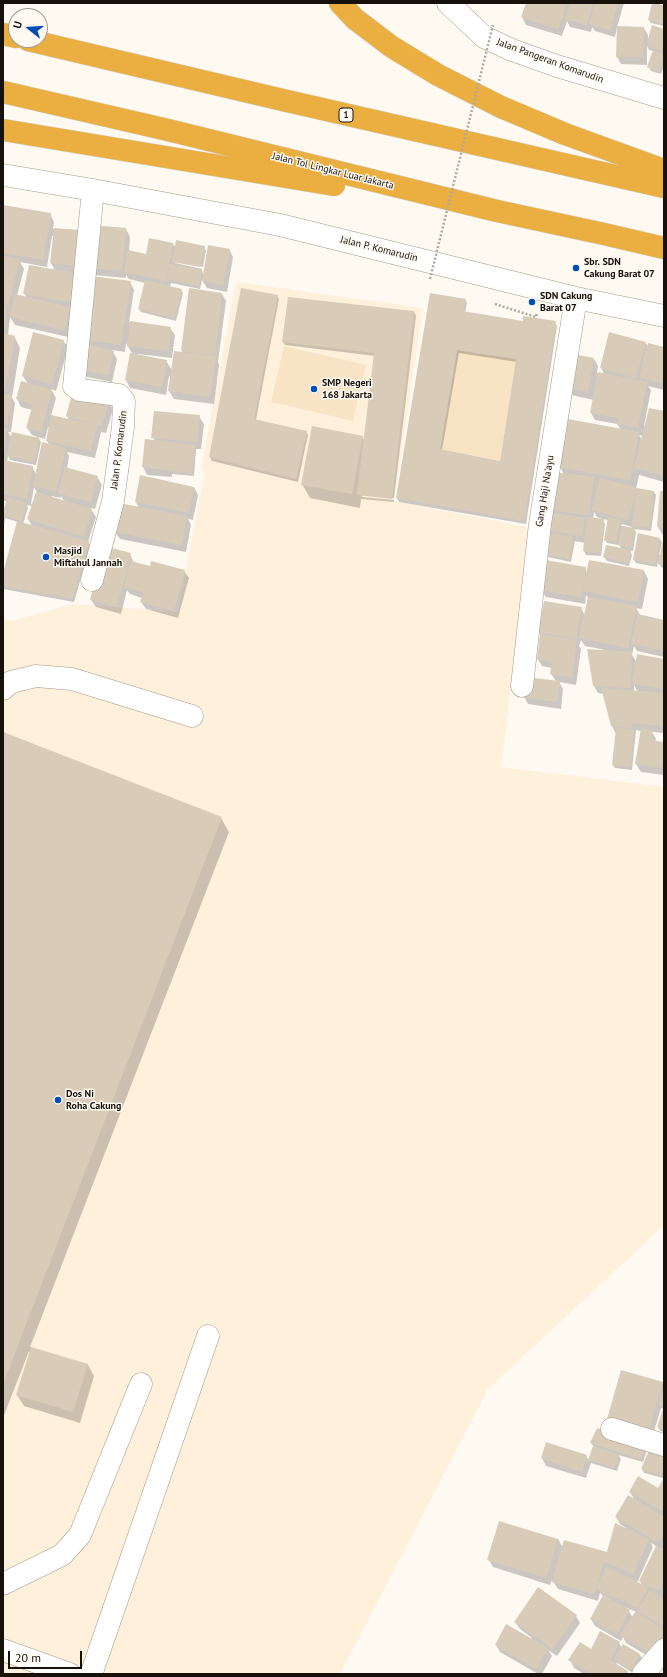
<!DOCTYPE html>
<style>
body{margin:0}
#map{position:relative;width:667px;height:1677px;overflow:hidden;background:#fef9f1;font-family:"PT Sans",sans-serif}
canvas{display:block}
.frame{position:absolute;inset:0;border:4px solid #16120b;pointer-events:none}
.north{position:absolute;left:8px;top:8px;width:40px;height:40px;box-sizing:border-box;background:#fef9f1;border:1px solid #a19d95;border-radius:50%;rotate:287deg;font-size:11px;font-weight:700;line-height:16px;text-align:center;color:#16120b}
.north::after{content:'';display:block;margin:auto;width:14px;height:18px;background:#004db7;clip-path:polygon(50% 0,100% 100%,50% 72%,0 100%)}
.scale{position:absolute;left:8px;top:1651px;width:74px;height:18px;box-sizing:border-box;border:2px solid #16120b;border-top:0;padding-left:5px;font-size:12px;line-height:14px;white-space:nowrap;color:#16120b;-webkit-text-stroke:3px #fef9f1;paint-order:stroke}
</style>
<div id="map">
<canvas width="667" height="1677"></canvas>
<div class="frame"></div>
<div class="north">U</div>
<div class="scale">20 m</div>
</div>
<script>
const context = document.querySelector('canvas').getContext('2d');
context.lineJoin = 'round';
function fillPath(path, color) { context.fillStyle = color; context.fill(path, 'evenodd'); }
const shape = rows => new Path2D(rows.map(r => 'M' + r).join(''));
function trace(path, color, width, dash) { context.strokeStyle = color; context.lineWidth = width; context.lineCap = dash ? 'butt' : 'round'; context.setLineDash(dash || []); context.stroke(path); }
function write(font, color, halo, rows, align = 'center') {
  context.font = font + ' "PT Sans",sans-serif'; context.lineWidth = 3; context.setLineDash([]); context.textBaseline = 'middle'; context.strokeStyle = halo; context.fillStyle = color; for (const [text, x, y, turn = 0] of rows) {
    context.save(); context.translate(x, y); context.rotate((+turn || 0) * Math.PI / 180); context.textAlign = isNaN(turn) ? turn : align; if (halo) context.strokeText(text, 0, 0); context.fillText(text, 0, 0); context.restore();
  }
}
fillPath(shape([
 [236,282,423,308,394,501,531,528,501,767,664,787,664,1225,488,1389,340,1674,3,1674,3,619,11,621,74,604,178,612,205,470,201,469]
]), '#fef0db');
fillPath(shape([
 [284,346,366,365,353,421,271,402],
 [457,350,516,359,500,461,440,449]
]), '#f8e4c5');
fillPath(shape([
 [527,3,624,3,617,27,644,28,648,35,648,42,664,30,664,66,661,74,651,71,649,67,654,51,649,50,647,46,647,65,621,64,617,57,617,27,615,37,595,31,592,27,591,32,570,27,567,21,562,36,526,25,522,17],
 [653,3,664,6,664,26,651,23,649,20],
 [3,206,50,214,54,222,53,229,79,231,80,273,74,273,79,281,74,309,69,308,74,316,68,337,15,325,10,317,8,335,14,336,20,348,12,398,15,403,11,432,8,432,12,438,37,438,37,437,32,435,27,428,32,410,21,407,17,399,21,383,28,384,23,376,63,340,68,348,56,391,51,389,56,398,51,416,69,420,67,416,108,402,113,409,106,433,101,432,95,458,67,452,69,456,67,469,97,477,102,485,95,509,90,508,96,517,88,542,90,546,74,602,3,589,3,577,18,522,5,518,3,534,3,505,5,509,7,501,3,501],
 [52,236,54,236,51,263,55,270,25,294,27,298,17,296,24,269,20,262,47,267],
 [48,427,50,428,47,440,49,445,36,474,32,467,7,462,8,455,10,460,36,465,41,442,38,437,45,439],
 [34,487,38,494,33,505,31,504],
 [52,496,60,498,61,496,64,501,51,498],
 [27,505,32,506,28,519,32,526,23,524,28,508],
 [126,229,130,237,129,252,147,255,173,244,176,248,204,247,206,250,203,267,175,261,175,263,202,269,202,271,204,275,229,249,233,257,227,292,207,288,202,280,200,289,171,283,170,287,181,290,183,293,176,321,141,312,139,309,145,283,129,279,126,275,126,278,94,275,90,268],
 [130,282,134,290,129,322,170,328,175,335,172,358,138,354,138,355,166,361,172,370,183,353,182,351,222,294,226,301,218,362,219,365,214,404,174,399,169,391,171,376,169,376,166,395,130,388,126,380,133,355,126,343,125,352,112,350,117,359,112,382,87,377,82,369,82,339],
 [277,296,279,299,256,420,306,432,308,435,298,482,212,461,210,457],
 [465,299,467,303,465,313,523,322,555,322,557,326,526,524,399,502,397,498],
 [459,353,517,362,501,462,442,450],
 [414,312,416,316,394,498,362,495,362,497,394,500,394,502,361,499,360,508,310,498,302,484,362,437,365,441,375,356,285,345,283,342],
 [646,343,648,347,664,349,664,390,648,386,651,390,644,426,646,426,664,412,664,482,639,475,636,489,653,491,656,495,651,531,634,529,636,532,633,551,629,550,632,555,629,566,607,561,604,557,622,549,619,545,607,543,605,540,608,520,602,519,605,524,601,556,586,555,584,551,585,543,575,541,571,562,543,556,546,529,564,474,560,467,621,430,617,424,595,420,591,413,594,400,571,395,567,388,594,359,598,366,597,373,605,375,601,368],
 [639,435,643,436,642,440],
 [594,512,597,517,602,519,602,520,593,519],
 [622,524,632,527,632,528,621,526],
 [199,416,204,424,201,449,196,449,194,476,172,474,172,477,147,475,143,467,145,440,155,441,153,437],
 [194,487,198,495,193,520,188,519,191,525,186,552,120,539,115,532,139,508,136,502],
 [664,492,664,534,662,534,658,527],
 [660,539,662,542,659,555,661,555,664,542,664,568,661,567,658,562,657,567,636,563,634,560],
 [130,554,134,563,150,568,184,571,189,578,178,618,146,609,141,602,142,598,130,594,127,590,121,614,96,607,91,600],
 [585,568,587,572,644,571,648,579,642,609,636,608,640,615,664,621,664,657,637,651,634,646,632,655,637,663,664,660,664,733,652,732,656,739,655,742,664,743,664,775,641,772,636,764,641,731,636,730,632,770,615,768,613,765,616,734,612,726,604,694,598,693,594,686,605,650,585,646,581,640,579,646,581,649,576,685,559,682,563,689,561,709,528,704,524,697,556,681,551,674,552,668,542,666,538,659,541,635,539,632,581,608,585,616,589,599,586,595,585,604,546,597,541,590],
 [634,685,638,692,634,691],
 [3,733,221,818,229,832,30,1347,88,1365,94,1376,80,1423,24,1406,17,1395,30,1352,29,1351,3,1418],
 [662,1383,664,1386,664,1432,660,1431,658,1427,664,1409,661,1408,652,1438,612,1426],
 [591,1443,647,1450,643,1462,618,1455,621,1459,617,1471,591,1463,586,1478,546,1466,542,1458,586,1456,589,1461,594,1447],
 [664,1451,664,1476,663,1478,644,1473,642,1469],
 [664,1480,664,1547,662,1550,664,1551,664,1596,662,1599,664,1600,664,1652,658,1662,626,1643,623,1637,621,1641,595,1626,591,1619,603,1596,600,1593,598,1601,558,1589,552,1580,550,1585,493,1567,489,1560,558,1539,563,1548,607,1553,626,1528,620,1524,616,1517,634,1499,630,1492,659,1489],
 [650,1542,657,1547,640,1581,643,1586,637,1583,653,1547],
 [627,1608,636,1612,633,1618],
 [576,1616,580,1623,557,1656,548,1650,552,1656,542,1674,538,1674,500,1652,496,1645,531,1639,532,1638,520,1629,515,1622],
 [619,1643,622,1648,640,1655,642,1658,633,1673,617,1663,616,1665,627,1671,628,1674,584,1674,574,1668,570,1660,591,1650]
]), '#0003');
fillPath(shape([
 [526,3,567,3,558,29,521,17],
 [570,3,593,3,587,25,565,19],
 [595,3,618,3,610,30,589,24],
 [652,3,664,5,664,24,648,20],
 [652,25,664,29,664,45,662,51,646,46],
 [617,26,644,27,643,57,616,57],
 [653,50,664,54,659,72,647,67],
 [3,205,51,213,43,260,3,253],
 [92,225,126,228,122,271,89,268],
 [54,228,79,230,76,266,50,263],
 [149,238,173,243,166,281,124,272,128,250,146,254],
 [176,240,205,246,200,267,172,262],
 [208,245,230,249,223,285,202,281],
 [3,256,20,260,8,305,3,303],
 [170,264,202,270,199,286,167,279],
 [29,265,75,273,70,302,23,294],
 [91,276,131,281,121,345,81,339],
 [145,280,182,289,174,318,138,309],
 [189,288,222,293,215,355,181,351],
 [241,288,278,295,254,419,307,431,296,479,209,457],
 [430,293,466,299,463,311,523,321,523,316,556,321,524,521,396,498],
 [457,350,516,359,500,461,440,449],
 [15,294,70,307,64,330,10,317],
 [288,297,414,311,392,499,357,495,374,353,282,342],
 [3,305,7,305,5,328,3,328],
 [130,321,171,327,168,351,127,346],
 [33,332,64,340,52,384,22,376],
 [609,332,646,342,636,378,600,368],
 [3,333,15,336,5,390,3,389],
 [648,343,664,347,664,384,639,377],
 [87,344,114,351,108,375,81,370],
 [174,351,216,356,210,397,168,391],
 [130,353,167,360,162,387,125,380],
 [572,354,594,358,588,392,566,388],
 [598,372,647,382,638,428,616,424,618,418,590,413],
 [21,381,52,390,41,432,26,428,33,404,16,399],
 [73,391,109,401,102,426,97,425,91,451,46,441,51,415,95,425,66,416],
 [3,394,12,395,7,425,3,425],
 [649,408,664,411,664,476,634,468],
 [154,411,200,415,197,442,151,438],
 [568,419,639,432,630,480,558,467],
 [312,426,363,436,352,494,301,485],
 [3,427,7,428,4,448,3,448],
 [12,432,39,438,34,462,7,456],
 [145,439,195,445,192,473,142,467],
 [42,442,66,448,56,491,33,486],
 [3,460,33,466,27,499,3,494],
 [65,467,98,476,91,502,58,493],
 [553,472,594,477,589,515,548,510],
 [140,475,194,487,189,513,135,502],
 [600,478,637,488,628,520,592,510],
 [637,488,654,491,649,528,632,526],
 [660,491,664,491,664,527,657,527],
 [36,492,92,509,84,537,27,519],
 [7,497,27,503,21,521,3,515],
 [119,503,187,516,182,545,114,532],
 [548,512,585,518,582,536,545,530],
 [587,517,604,519,600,553,583,551],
 [608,517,620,519,616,542,604,540],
 [17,521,89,541,72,599,3,586,3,573],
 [622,526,635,528,631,548,618,545],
 [543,532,573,537,569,559,540,553],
 [638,533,660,538,655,564,633,560],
 [663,540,664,540,664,565,658,564],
 [606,545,631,550,628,563,603,557],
 [104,546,131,553,117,607,90,600],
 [545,560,586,567,581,597,540,590],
 [589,560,644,570,638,602,583,591],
 [131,561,150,566,151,561,185,570,174,611,140,602,143,592,124,587],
 [588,597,637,606,628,648,579,638],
 [544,601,582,607,576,639,538,632],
 [638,614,664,620,664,651,631,644],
 [540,634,577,640,572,677,550,674,552,662,537,659],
 [587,649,632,652,630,688,593,686],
 [637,654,664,659,664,689,632,684],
 [525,677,560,681,557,702,523,697],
 [601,688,664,693,664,726,632,723,631,728,611,726],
 [616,728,634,730,630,767,612,765],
 [641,728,652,730,651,740,664,742,664,768,635,764],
 [3,732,222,817,3,1384],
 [31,1347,88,1364,73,1412,16,1395],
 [621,1370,663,1382,648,1431,607,1419],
 [664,1390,664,1430,657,1427,664,1406,659,1405],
 [597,1428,645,1446,641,1459,590,1443],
 [546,1442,587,1455,582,1472,541,1458],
 [593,1446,619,1455,615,1468,588,1460],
 [649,1450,664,1450,664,1465,661,1475,641,1469],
 [638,1476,658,1488,664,1478,664,1512,629,1492],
 [628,1495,664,1517,664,1533,658,1543,615,1517],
 [499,1521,558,1539,546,1578,487,1560],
 [615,1523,649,1539,633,1574,604,1561,594,1594,552,1582,564,1540,607,1552],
 [656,1546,664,1550,664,1580,659,1591,639,1581],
 [606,1567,648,1587,638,1608,596,1589],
 [538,1587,577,1615,552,1649,514,1622],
 [650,1590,664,1599,664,1627,637,1611],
 [603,1595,630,1610,617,1634,590,1619],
 [635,1612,664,1629,664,1638,653,1655,620,1635],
 [506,1624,548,1648,536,1669,495,1645],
 [600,1631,620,1642,610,1660,628,1671,626,1674,591,1674,568,1660,580,1642,591,1649],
 [623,1644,640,1654,631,1670,614,1660]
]), '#d8ccb9');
const minor = shape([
 [448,3,484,37,512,50,557,66,664,98],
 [3,175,93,190,280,225,576,298,664,316],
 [92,580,113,501,123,427,124,401,119,395,80,390,74,386,93,190],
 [522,686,540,524,576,298],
 [3,689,11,682,36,676,72,679,192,716],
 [612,1429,664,1445],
 [3,1584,62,1555,80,1535,141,1384],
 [3,1650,70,1674],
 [90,1674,92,1672,208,1336],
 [643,1674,664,1650]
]);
const highway = shape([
 [340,3,355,19,392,47,438,75,501,107,565,134,664,170],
 [3,34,16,37],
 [28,40,287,101,664,187],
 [3,92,168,130,497,211,604,234,664,248],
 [3,130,334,185]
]);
trace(minor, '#a49987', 23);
trace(highway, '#d5d4d3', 23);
trace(shape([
 [495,304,536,317,537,313]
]), '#aea9a2', 2.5, [2, 2]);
trace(minor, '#fff', 22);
trace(highway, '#eaaf40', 22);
trace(shape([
 [430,279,493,25]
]), '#aea9a2', 2.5, [2, 2]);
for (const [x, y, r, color] of [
 [576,268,4,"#004db7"],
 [532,302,4,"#004db7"],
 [314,389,4,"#004db7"],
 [46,557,4,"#004db7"],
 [58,1100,4,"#004db7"]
]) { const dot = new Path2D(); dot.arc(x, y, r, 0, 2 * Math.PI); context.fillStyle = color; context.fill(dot); trace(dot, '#fef9f1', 1.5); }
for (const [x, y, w] of [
 [346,115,14]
]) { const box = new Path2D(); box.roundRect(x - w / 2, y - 7, w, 14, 3); context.fillStyle = '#fef9f1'; context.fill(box); trace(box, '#16120b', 1); }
write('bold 9px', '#16120b', null, [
 ["1",346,115]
]);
write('10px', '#16120b', '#fef9f1', [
 ["Jalan Pangeran Komarudin",550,61,20],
 ["Jalan Tol Lingkar Luar Jakarta",333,171,14],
 ["Jalan P. Komarudin",379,249,14],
 ["Jalan P. Komarudin",119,450,-83],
 ["Gang Haji Na'ayu",545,491,-81]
]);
write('bold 10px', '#16120b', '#fef9f1', [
 ["Sbr. SDN",584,262],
 ["Cakung Barat 07",584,274],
 ["SDN Cakung",540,296],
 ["Barat 07",540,308],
 ["SMP Negeri",322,383],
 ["168 Jakarta",322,395],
 ["Masjid",54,551],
 ["Miftahul Jannah",54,563],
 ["Dos Ni",66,1094],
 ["Roha Cakung",66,1106]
], 'left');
</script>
